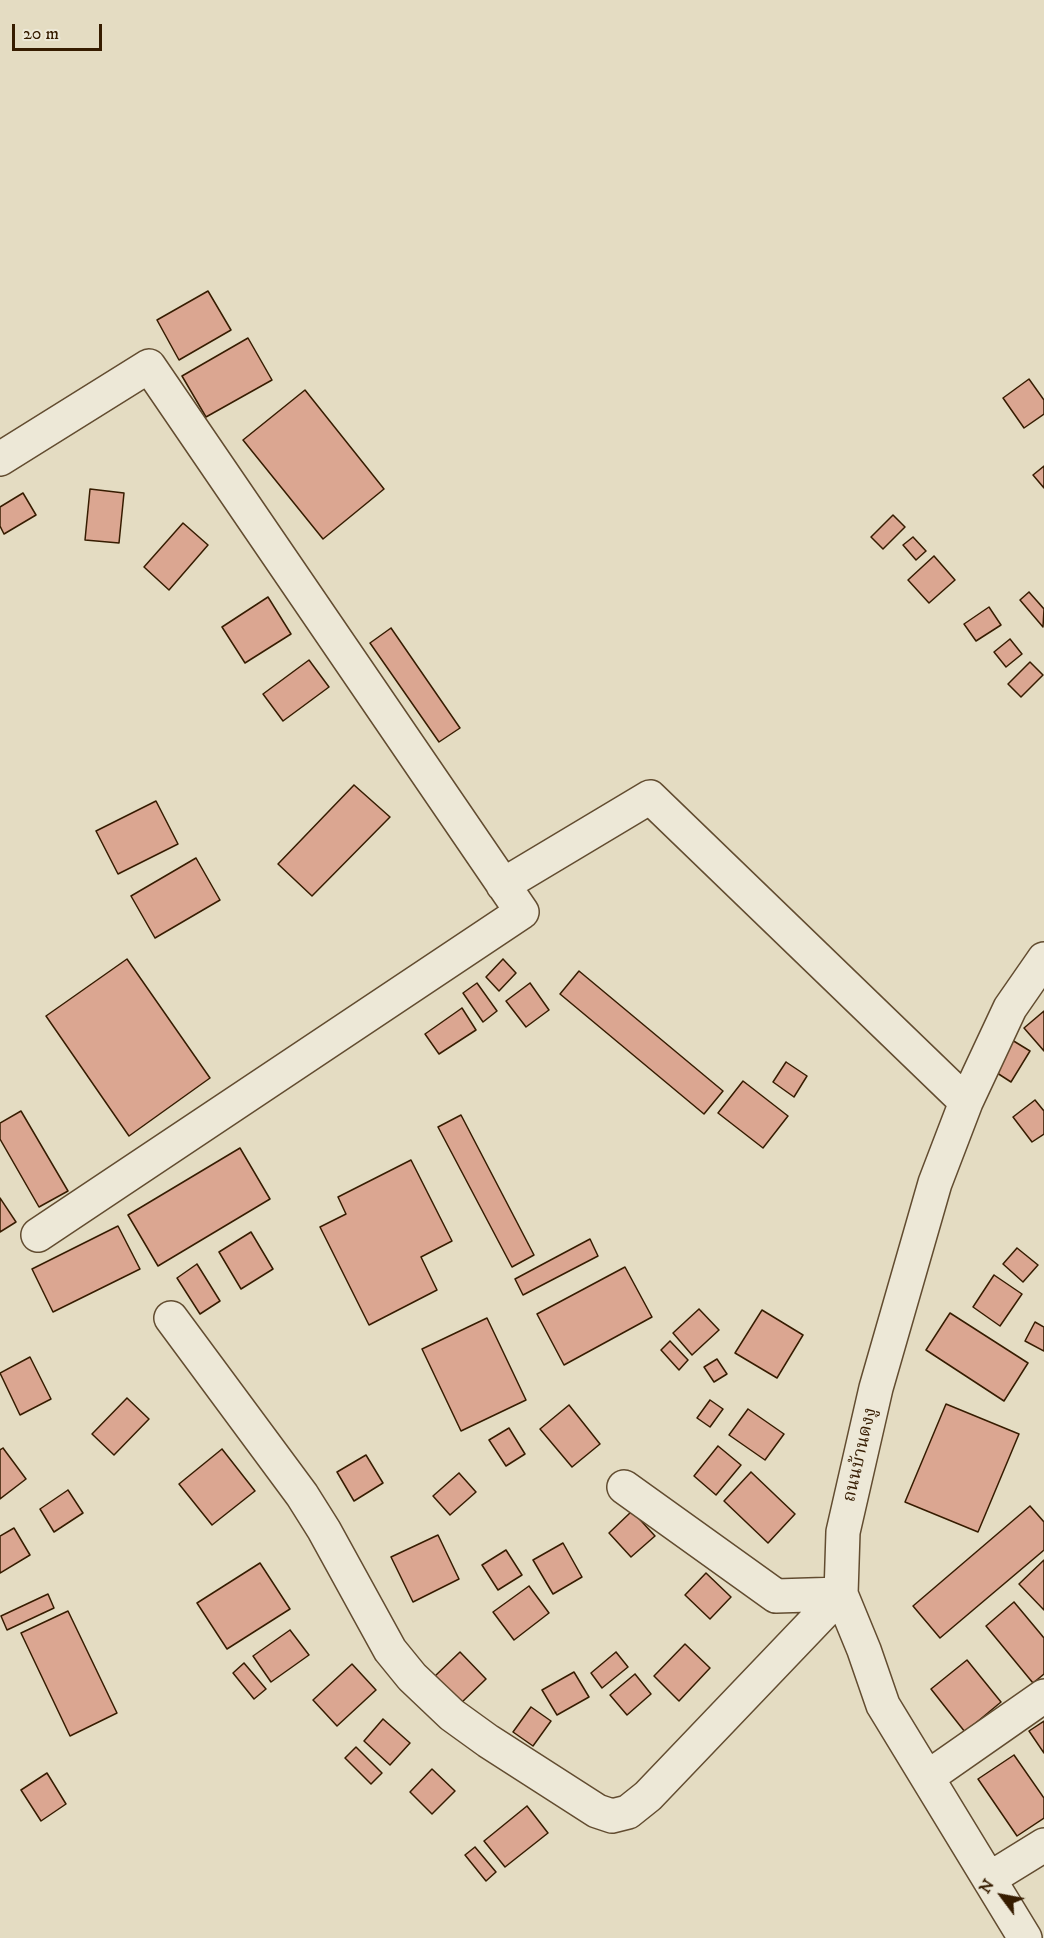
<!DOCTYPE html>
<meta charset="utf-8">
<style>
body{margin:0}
#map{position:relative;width:1044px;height:1938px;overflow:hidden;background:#e4dcc2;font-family:"IM FELL DW Pica",serif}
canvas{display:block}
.north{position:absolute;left:972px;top:1866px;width:60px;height:60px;-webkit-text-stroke:4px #ede8d7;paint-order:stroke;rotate:302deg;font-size:16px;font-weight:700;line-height:24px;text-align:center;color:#361c00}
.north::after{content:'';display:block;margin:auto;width:21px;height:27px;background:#361c00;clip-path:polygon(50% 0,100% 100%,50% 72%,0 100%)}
.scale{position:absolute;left:12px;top:24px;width:90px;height:27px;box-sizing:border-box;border:3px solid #361c00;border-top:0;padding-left:8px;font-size:18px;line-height:21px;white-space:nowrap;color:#361c00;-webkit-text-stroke:4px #ede8d7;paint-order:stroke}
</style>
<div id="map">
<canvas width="1044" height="1938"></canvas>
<div class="north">N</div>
<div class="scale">20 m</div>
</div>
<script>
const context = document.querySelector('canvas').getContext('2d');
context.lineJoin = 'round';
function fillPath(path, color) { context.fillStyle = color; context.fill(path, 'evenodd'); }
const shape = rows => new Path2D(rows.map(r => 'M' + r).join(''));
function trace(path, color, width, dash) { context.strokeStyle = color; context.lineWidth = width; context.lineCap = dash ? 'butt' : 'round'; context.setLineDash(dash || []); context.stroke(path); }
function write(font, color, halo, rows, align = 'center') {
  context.font = font + ' "IM FELL DW Pica","Noto Serif Thai",serif'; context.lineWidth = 4.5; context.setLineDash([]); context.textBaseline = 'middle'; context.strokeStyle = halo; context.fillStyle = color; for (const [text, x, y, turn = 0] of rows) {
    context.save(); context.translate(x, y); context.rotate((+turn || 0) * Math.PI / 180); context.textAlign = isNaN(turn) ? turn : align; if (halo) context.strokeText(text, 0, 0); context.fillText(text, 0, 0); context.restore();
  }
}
const building = shape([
 [208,291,231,330,179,360,157,320,208,291],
 [248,338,272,380,206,417,182,376,248,338],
 [1029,379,1044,400,1044,414,1024,428,1003,398,1029,379],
 [305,390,384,489,323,539,243,440,305,390],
 [1044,466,1044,488,1033,475,1044,466],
 [90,489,124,493,119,543,85,540,90,489],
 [23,493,36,515,4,534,0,526,0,507,23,493],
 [893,515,905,527,883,549,871,537,893,515],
 [183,523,208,545,169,590,144,567,183,523],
 [913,537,926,551,916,560,903,545,913,537],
 [934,556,955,580,929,603,908,580,934,556],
 [1029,592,1044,609,1043,627,1020,600,1029,592],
 [268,597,291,634,245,663,222,627,268,597],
 [989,607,1001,625,976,641,964,624,989,607],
 [391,628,460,728,439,742,370,643,391,628],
 [1010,639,1022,654,1006,667,994,652,1010,639],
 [309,660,329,687,283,721,263,694,309,660],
 [1030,662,1043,675,1021,697,1008,684,1030,662],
 [354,785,390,817,312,896,278,864,354,785],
 [156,801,178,844,118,874,96,831,156,801],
 [196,858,220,900,155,938,131,896,196,858],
 [127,959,210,1078,129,1136,46,1016,127,959],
 [503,959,516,973,499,991,486,977,503,959],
 [579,971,723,1091,704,1114,560,994,579,971],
 [477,983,497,1011,483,1022,463,993,477,983],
 [530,983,549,1010,526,1027,506,1001,530,983],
 [462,1008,476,1030,439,1054,425,1034,462,1008],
 [1044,1011,1044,1051,1024,1028,1044,1011],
 [1012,1040,1030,1051,1011,1082,994,1071,1012,1040],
 [786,1062,807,1076,794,1097,773,1082,786,1062],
 [743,1081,788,1116,763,1148,718,1113,743,1081],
 [1035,1100,1044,1111,1044,1134,1032,1142,1013,1117,1035,1100],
 [21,1111,68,1191,39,1207,0,1139,0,1123,21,1111],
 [461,1115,534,1255,512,1267,438,1127,461,1115],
 [240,1148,270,1199,158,1266,128,1215,240,1148],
 [411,1160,452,1241,421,1257,437,1290,369,1325,320,1227,346,1214,338,1197,411,1160],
 [0,1198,16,1222,0,1232,0,1198],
 [118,1226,140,1269,53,1312,32,1269,118,1226],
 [251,1232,273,1269,241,1289,219,1252,251,1232],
 [590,1239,598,1256,523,1295,515,1279,590,1239],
 [1017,1248,1038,1265,1023,1282,1003,1264,1017,1248],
 [197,1264,220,1301,200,1314,177,1278,197,1264],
 [625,1267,652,1317,564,1365,537,1314,625,1267],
 [994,1275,1022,1294,1000,1326,973,1307,994,1275],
 [699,1309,719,1330,692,1355,673,1333,699,1309],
 [762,1310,803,1335,777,1378,735,1353,762,1310],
 [950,1313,1028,1363,1004,1401,926,1350,950,1313],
 [487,1318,526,1400,461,1431,422,1349,487,1318],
 [1035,1322,1044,1327,1044,1351,1025,1341,1035,1322],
 [670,1341,688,1360,679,1370,661,1350,670,1341],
 [30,1357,51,1399,20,1415,0,1373,30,1357],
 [717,1359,727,1374,714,1382,704,1367,717,1359],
 [127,1398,149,1419,114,1455,92,1434,127,1398],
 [710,1400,723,1409,710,1427,697,1418,710,1400],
 [946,1404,1019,1434,978,1532,905,1502,946,1404],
 [569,1405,600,1444,572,1467,540,1429,569,1405],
 [748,1409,784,1434,765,1460,729,1435,748,1409],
 [509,1428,525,1454,506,1466,489,1440,509,1428],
 [718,1446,741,1465,716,1495,694,1476,718,1446],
 [3,1448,26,1479,0,1499,0,1450,3,1448],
 [222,1449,255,1491,212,1525,179,1484,222,1449],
 [366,1455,383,1483,354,1501,337,1472,366,1455],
 [751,1472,795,1514,768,1543,724,1501,751,1472],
 [459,1473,476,1492,450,1515,433,1496,459,1473],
 [68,1490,83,1513,54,1532,40,1509,68,1490],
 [1030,1506,1044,1522,1044,1550,940,1638,913,1606,1030,1506],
 [632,1511,655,1536,631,1557,609,1533,632,1511],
 [14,1528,30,1555,0,1573,0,1536,14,1528],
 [438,1535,459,1579,413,1602,391,1557,438,1535],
 [563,1543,582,1577,553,1594,533,1560,563,1543],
 [506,1550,522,1575,498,1590,482,1565,506,1550],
 [1044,1560,1044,1610,1019,1584,1044,1560],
 [260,1563,290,1609,227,1649,197,1603,260,1563],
 [706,1573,731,1597,710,1619,685,1595,706,1573],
 [529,1586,549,1613,514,1640,493,1612,529,1586],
 [48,1594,54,1608,7,1630,1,1616,48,1594],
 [1014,1602,1044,1638,1044,1674,1033,1683,986,1626,1014,1602],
 [68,1611,117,1713,70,1736,21,1633,68,1611],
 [290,1630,309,1655,271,1682,253,1656,290,1630],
 [685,1644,710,1668,679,1701,654,1676,685,1644],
 [460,1652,486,1679,460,1704,434,1677,460,1652],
 [616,1652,628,1667,602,1688,591,1673,616,1652],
 [967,1660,1001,1702,965,1732,931,1689,967,1660],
 [244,1663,266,1689,254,1699,233,1673,244,1663],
 [352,1664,376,1690,337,1726,313,1700,352,1664],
 [574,1672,589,1697,557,1715,542,1690,574,1672],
 [635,1674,651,1694,627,1715,610,1695,635,1674],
 [531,1707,551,1721,533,1746,513,1732,531,1707],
 [383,1719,410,1743,390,1765,364,1741,383,1719],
 [1044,1721,1044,1753,1029,1731,1044,1721],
 [356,1747,382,1773,371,1784,345,1758,356,1747],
 [1014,1755,1044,1798,1044,1818,1017,1836,978,1779,1014,1755],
 [432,1769,455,1791,432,1814,410,1792,432,1769],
 [47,1773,66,1804,41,1821,21,1790,47,1773],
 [527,1806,548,1833,505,1867,484,1841,527,1806],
 [475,1847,496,1872,486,1881,465,1855,475,1847]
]);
fillPath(building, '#dba691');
trace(building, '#361c00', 1.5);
const minor = shape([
 [0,459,149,366,522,912,38,1235],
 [503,885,650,797,966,1102],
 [171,1318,302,1495,324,1530,390,1650,412,1677,452,1715,488,1741,597,1811,612,1816,628,1812,648,1796,841,1594],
 [624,1487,776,1596,841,1594],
 [928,1777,1044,1696],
 [989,1879,1044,1845],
 [1025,1938,883,1705,864,1650,841,1594,843,1532,876,1388,935,1183,966,1102,1010,1008,1044,959]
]);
trace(minor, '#624c30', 36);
trace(minor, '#ede8d7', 33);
write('18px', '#361c00', '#ede8d7', [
 ["ถนนบ้านดงงู",861,1455,-77]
]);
</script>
